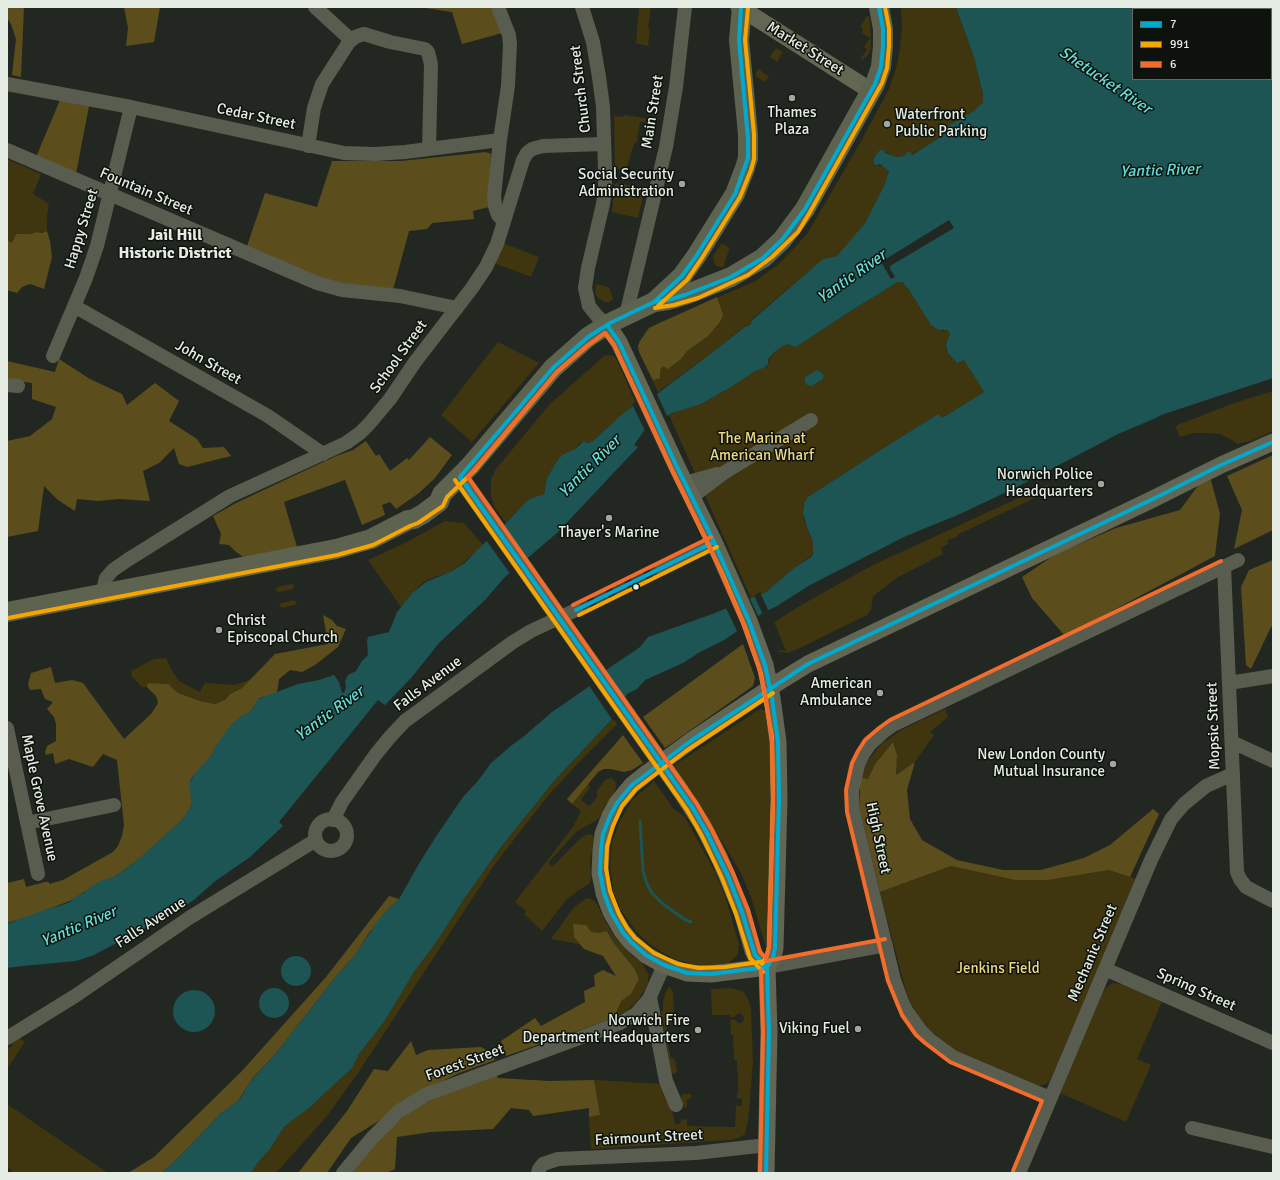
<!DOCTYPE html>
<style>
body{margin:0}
#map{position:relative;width:1280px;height:1180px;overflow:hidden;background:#222821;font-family:Signika,sans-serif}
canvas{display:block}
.frame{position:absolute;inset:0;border:8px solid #e4ece3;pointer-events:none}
.legend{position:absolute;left:1132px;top:8px;width:140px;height:72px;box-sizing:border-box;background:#0d120c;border:1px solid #636962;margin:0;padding:5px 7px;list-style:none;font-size:12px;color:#e4ece3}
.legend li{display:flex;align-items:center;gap:8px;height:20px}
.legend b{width:20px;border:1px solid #636962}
</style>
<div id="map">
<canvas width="1280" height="1180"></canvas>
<div class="frame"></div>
<ul class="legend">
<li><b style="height:5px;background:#00a9ce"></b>7</li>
<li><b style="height:5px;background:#f7a600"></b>991</li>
<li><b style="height:5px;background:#f36c2b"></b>6</li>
</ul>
</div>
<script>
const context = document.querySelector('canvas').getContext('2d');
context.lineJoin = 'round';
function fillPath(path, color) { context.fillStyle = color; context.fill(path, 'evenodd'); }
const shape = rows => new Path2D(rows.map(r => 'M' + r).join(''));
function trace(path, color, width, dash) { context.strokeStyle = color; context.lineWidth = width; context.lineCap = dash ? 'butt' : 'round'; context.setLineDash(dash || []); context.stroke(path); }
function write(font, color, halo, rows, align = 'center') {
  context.font = font + ' Signika,sans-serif'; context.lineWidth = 3; context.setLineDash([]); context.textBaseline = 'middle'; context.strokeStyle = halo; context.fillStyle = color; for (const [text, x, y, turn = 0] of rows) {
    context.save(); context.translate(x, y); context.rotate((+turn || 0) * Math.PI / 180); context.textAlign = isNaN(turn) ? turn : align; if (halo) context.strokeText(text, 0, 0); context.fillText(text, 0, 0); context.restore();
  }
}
fillPath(shape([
 [639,7,651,7,648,28,650,29,648,46,636,43],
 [901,7,956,7,975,60,976,66,983,95,983,102,974,111,949,126,950,129,939,138,911,155,897,157,880,150,877,153,873,160,874,166,883,165,883,167,889,171,884,186,865,223,845,248,837,256,823,259,751,320,753,323,747,328,745,326,718,348,658,392,639,352,638,346,640,341,649,328,658,323,756,281,781,262,807,234,859,145,889,89,897,65,900,48,902,31],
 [867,16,869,16,870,23,871,48,868,55,862,60,861,58,867,50,864,47,870,38,862,33,863,28,860,27],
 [776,48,783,52,777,62,770,57],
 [758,69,769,76,765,82,756,77,756,73],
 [624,115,646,118,645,122,640,122,637,142,634,144,626,171,615,168,614,116,624,117],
 [7,159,41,174,33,194,49,204,47,215,47,231,42,233,37,232,30,234,16,234,12,243,7,240],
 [617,183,645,188,638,218,612,212,615,184],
 [503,243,539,257,531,277,494,263],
 [722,243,730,248,725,261,724,267,721,267,716,266,713,260,713,256],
 [900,281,909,290,931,325,938,330,943,331,947,330,949,332,950,335,948,338,946,345,948,353,957,363,964,359,984,392,942,418,935,416,882,449,808,497,804,503,803,506,804,520,814,545,812,555,794,568,766,592,751,598,669,415,679,410,701,404,731,387,757,370,766,367,772,354,782,346,787,344,795,347,802,343,849,312],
 [596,284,609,287,613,299,609,302,605,302,598,298,595,293],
 [498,342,539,363,472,442,441,415],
 [608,355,613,356,617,360,636,404,620,416,592,442,588,443,585,441,579,444,575,449,561,457,555,464,547,478,544,494,530,499,517,511,506,523,495,508,491,496,491,479,496,469,549,405,604,356],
 [1273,391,1273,431,1251,441,1237,444,1232,440,1220,434,1203,433,1193,433,1180,437,1175,426,1234,403],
 [1049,484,1047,490,1045,493,959,534,957,537,947,540,948,544,941,548,943,554,898,577,877,593,873,597,871,610,867,615,798,649,788,653,779,652,779,650,786,651,774,622,803,604,873,565],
 [445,521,464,523,483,545,461,565,446,574,437,576,424,582,411,594,404,604,401,607,368,560,407,542],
 [292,584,294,586,293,589,278,592,276,590,277,587],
 [294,600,297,602,295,605,282,608,279,606,281,603],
 [166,658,172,671,179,681,200,692,205,683,234,685,250,680,242,688,230,694,225,700,215,704,200,701,178,693,167,684,150,683,145,687,142,687,132,677,131,671,154,659],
 [760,709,766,711,772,750,767,951,751,897,740,871,687,785,673,766],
 [945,709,948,717,930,732,934,735,915,762,896,775,897,755,893,742,875,764,868,779,860,777,870,758,881,744,901,730],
 [613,718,617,724,581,760,547,797,495,864,358,1073,327,1116,276,1173,251,1173,259,1161,270,1149,284,1127,294,1119,308,1109,352,1068,359,1054,384,1022,414,972,437,941,464,899,501,847,555,780],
 [611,778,615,781,616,786,615,791,605,806,602,814,597,820,576,832,549,862,550,865,553,866,582,837,588,834,592,835,594,837,590,863,591,879,590,883,576,892,566,900,542,931,524,914,526,911,515,902,573,827,581,811,572,804,588,784,590,787,581,800,589,806,595,800,598,794,596,792,605,780],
 [654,781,673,808,685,817,715,872,725,896,739,944,738,954,729,963,714,966,692,964,672,958,657,949,647,942,635,930,621,910,613,891,610,864,612,842,620,821,632,800],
 [951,866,1015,880,1048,880,1109,870,1136,879,1052,1076,1049,1082,1043,1085,1038,1085,954,1050,929,1029,915,1011,907,995,880,892],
 [587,898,593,900,597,904,603,917,614,936,634,957,642,963,649,975,647,986,638,1000,629,1009,614,1018,621,1000,631,994,634,968,613,942,608,931,599,933,591,932,574,937,580,944,551,939,574,907],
 [1113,983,1122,984,1162,1002,1137,1059,1151,1065,1126,1122,1060,1093,1103,992,1107,987],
 [670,987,673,992,674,1014,671,1014,671,1024,667,1025,667,1041,671,1058,675,1060,677,1071,674,1074,671,1073,661,1011,663,1011,663,1001,665,994,668,988],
 [730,988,743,991,749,1001,751,1009,753,1063,748,1121,745,1134,739,1138,730,1140,591,1149,589,1117,599,1114,594,1080,663,1084,672,1111,675,1124,680,1124,681,1119,687,1120,687,1126,735,1127,736,1105,742,1106,742,1099,737,1098,737,1092,738,1092,738,1073,737,1073,737,1060,734,1060,733,1035,731,1035,730,1020,735,1019,738,1023,741,1023,743,1021,744,1017,740,1013,736,1015,735,1017,730,1017,730,1015,712,1015,711,989],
 [20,1038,25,1042,7,1069,7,1049,12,1046,13,1039],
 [683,1094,691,1094,691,1099,687,1099,687,1106,686,1108,682,1105,680,1098],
 [7,1104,108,1173,12,1173,12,1171,7,1167]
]), '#3f350e');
fillPath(shape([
 [7,7,24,7,21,77,12,75,16,39,11,24,7,18],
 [124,7,160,7,154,42,126,46,128,28],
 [419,7,494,7,506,32,462,44,452,12],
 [60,100,89,106,76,174,36,157],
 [486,152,491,154,489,207,473,211,474,219,432,223,427,229,409,231,393,290,345,284,323,278,246,249,265,193,317,207,332,161,401,161],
 [47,231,50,241,52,257,44,289,30,284,22,287,17,293,7,290,7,240,12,243,16,234,30,234,37,232,42,233],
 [717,297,723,315,720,322,708,336,687,351,681,359,668,369,663,366,660,370,660,378,653,380,639,352,638,346,640,341,649,328],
 [59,359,90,379,122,394,127,405,155,383,179,401,169,421,197,439,203,448,224,447,231,456,187,467,179,464,174,448,159,463,143,471,150,501,119,499,98,501,77,499,75,511,58,500,44,486,38,531,7,537,7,441,30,436,52,419,56,407,32,399,32,383,7,380,7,361,55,372],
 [430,437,452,455,435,478,419,493,396,509,390,502,382,505,385,515,362,525,345,480,284,502,297,547,243,557,235,551,229,545,219,544,221,534,213,516,236,503,336,456,353,450,366,441,376,456,379,454,390,471,407,458,409,460],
 [1273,455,1273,530,1234,549,1242,510,1227,476],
 [1211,480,1220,514,1215,556,1065,636,1032,598,1022,577,1056,554,1116,528,1180,510,1200,483],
 [1273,560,1273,626,1271,627,1251,669,1246,665,1241,587,1249,570],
 [323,615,332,620,337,626,346,629,338,647,315,665,302,672,290,670,279,679,277,693,259,698,251,711,235,722,208,760,193,776,190,781,192,803,190,808,182,820,139,859,114,877,102,881,70,901,27,917,7,923,7,883,24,879,26,887,45,882,49,882,49,884,63,880,113,852,118,846,122,836,124,825,117,760,103,754,93,767,69,759,55,764,53,753,46,755,45,752,47,746,56,741,56,724,54,717,47,709,53,702,45,699,41,689,30,690,28,684,31,673,51,667,55,683,72,680,83,683,124,739,151,714,157,705,158,702,156,696,146,686,149,683,168,684,178,693,200,701,215,704,225,700,230,694,242,688,275,654,328,644],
 [743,644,755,678,753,686,665,748,643,717],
 [623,735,643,763,632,770,624,772,611,769,604,769,598,772,572,804,567,799],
 [893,742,897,755,896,775,915,762,907,790,910,819,922,840,957,860,1003,870,1041,870,1084,858,1110,845,1153,809,1159,814,1130,877,1109,870,1048,880,1015,880,951,866,880,892,860,810,860,777,868,779,875,764],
 [389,896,399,899,389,908,369,933,356,954,333,980,278,1051,252,1079,238,1101,220,1114,184,1152,162,1173,128,1173,154,1157,241,1072,326,977],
 [573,924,586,925,591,932,599,933,607,931,613,942,634,968,639,979,631,994,621,1001,614,1018,506,1056,501,1041,535,1018,541,1026,585,1002,584,991,595,986,594,975,603,970,616,976,603,956,584,949,574,937],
 [411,1041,416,1055,428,1050,481,1047,492,1053,495,1060,459,1073,418,1093,377,1122,351,1138,327,1173,298,1173,347,1111,374,1069,388,1071],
 [496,1074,498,1078,549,1081,594,1080,600,1115,589,1117,589,1108,533,1116,529,1110,511,1108,493,1129,431,1132,397,1137,395,1169,386,1173,347,1173,382,1135,414,1108,451,1091]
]), '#5b4e1c');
fillPath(shape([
 [956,7,1183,7,1192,9,1133,9,1133,79,1271,79,1271,27,1273,28,1273,378,1161,415,1156,418,1118,434,1017,487,960,514,906,536,857,561,810,585,777,606,761,614,726,639,700,652,683,663,645,680,637,689,627,694,613,718,555,780,501,847,464,899,437,941,414,972,384,1022,359,1054,352,1068,308,1109,294,1119,284,1127,270,1149,259,1161,251,1173,162,1173,184,1152,220,1114,240,1099,250,1082,278,1051,333,980,356,954,377,922,389,908,399,899,420,862,437,835,463,797,478,781,491,763,512,745,523,737,552,712,587,688,609,668,640,647,648,637,715,613,766,592,794,568,811,557,813,554,813,542,807,527,803,513,804,503,808,497,882,449,935,416,939,414,942,418,984,392,964,360,957,363,948,353,946,345,948,338,950,335,949,332,947,330,938,330,931,325,909,290,902,282,898,282,849,312,802,343,795,347,787,344,781,347,772,354,768,360,768,364,764,368,757,370,731,387,701,404,672,413,646,428,634,445,638,447,557,533,504,578,485,600,439,643,412,677,385,705,378,700,279,822,283,826,250,857,214,882,195,899,166,919,139,931,94,955,76,961,22,966,7,968,7,924,44,910,59,906,70,902,75,897,84,893,90,887,101,881,114,877,135,862,182,820,192,804,189,784,195,773,210,757,217,744,231,725,240,717,252,710,258,699,298,684,319,680,334,675,339,682,342,693,344,693,346,687,345,681,348,675,356,671,362,661,368,655,367,641,368,637,389,632,397,612,412,593,426,582,450,572,465,563,476,551,505,524,526,502,532,498,544,494,547,478,555,464,562,455,575,449,584,441,588,443,592,442,620,416,634,405,657,394,718,348,746,326,747,327,752,323,751,321,823,259,837,256,865,223,884,186,889,171,883,167,882,165,879,164,875,166,873,160,877,153,880,150,883,150,885,153,897,157,904,156,909,151,912,155,939,138,950,129,948,126,974,111,983,102,983,94,976,66,975,60],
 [817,370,823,374,823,379,811,386,807,385,805,382,805,377],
 '281 971a15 15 0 1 1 30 0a15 15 0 1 1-30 0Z',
 '259 1003a15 15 0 1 1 30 0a15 15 0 1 1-30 0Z',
 '173 1011a21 21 0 1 1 42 0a21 21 0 1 1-42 0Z'
]), '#1c5553');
fillPath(shape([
 [949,220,954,228,890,266,890,269,895,277,891,279,881,262],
 [656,392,668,418,648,430,646,433,632,404],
 [503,524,529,560,511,575,486,540],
 [760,592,769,612,763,615,754,595],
 [749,597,759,618,738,633,725,606],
 [605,669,626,699,613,721,588,684]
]), '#222821');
trace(shape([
 [640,821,643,871,647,884,652,893,663,904,684,919,691,922]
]), '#1c5553', 3);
trace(shape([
 [576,610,662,568]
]), '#3f453e', 14, [14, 7]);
trace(shape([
 [315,7,351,40],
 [498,7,509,35,510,44,508,86,500,140,494,196,495,206,498,215,504,222],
 [582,7,593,42,599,77,603,107,605,169,605,190,603,204,588,268,585,288,589,306,597,316,607,325],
 [7,84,131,107,344,153,375,154,405,152,500,140],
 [308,146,314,108,322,84,349,42,355,37,364,34,390,42,425,49,428,52,431,64,429,149],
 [7,150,317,283,342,290,400,296,457,308],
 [74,306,268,416,323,454],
 [626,315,666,147,676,87,685,7],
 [53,356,86,278,97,246,131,107],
 [7,385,18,386],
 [685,483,717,474],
 [692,497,725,472,811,420],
 [1224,566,1237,872,1240,879,1246,887,1273,901],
 [662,568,714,542],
 [105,593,104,586,106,578,113,570,129,559,230,496,346,443,360,433,369,424,390,399,415,362,472,288,486,267,497,244,523,160,527,153,532,149,543,146,604,144],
 [1229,683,1273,676],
 [7,728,38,874],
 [1232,742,1273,761],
 '315 835a16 16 0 1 1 32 0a16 16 0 1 1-32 0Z',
 [333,820,342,802,376,754,390,737,405,721,513,642,531,631,576,610],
 [27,823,114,805],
 [767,967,886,945],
 [1105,969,1273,1043],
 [650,997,666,1081,676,1105],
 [7,1038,75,996,189,918,316,840],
 [1050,1098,953,1057,929,1039,921,1031,907,1012,902,1002,894,980,853,811,852,791,858,765,863,754,870,744,883,732,893,725,1238,560],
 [1192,1128,1273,1147],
 [343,1173,372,1138,398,1112,425,1095,620,1023,636,1014,649,999,664,965],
 [538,1173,539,1169,543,1164,558,1159,696,1153,767,1145],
 [1019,1173,1151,860,1171,819,1184,804,1206,786,1233,774]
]), '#595d4f', 14);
trace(shape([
 [739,7,871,91],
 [607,325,619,342,678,469,714,542,749,621,765,665,772,698,778,742,779,799,775,948,773,957,767,967,769,1032,766,1173],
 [460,477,487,515],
 [680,790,702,824,720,859,742,912,753,951,757,959,767,967],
 [767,967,711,974,687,973,664,965,646,955,631,942,622,931,611,912,604,893,600,873,601,850,603,834,610,816,617,803,632,785,647,773,692,740,782,680,808,664,1153,499,1221,465,1273,442]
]), '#626653', 17);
trace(shape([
 [654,302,682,276,697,255,735,194,745,168,748,158,748,134,739,40,742,7],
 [7,612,336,549,371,539,408,520,414,519,423,514,439,502,442,494,470,466,553,368,588,337,610,323,654,302,668,300,685,295,731,277,763,258,782,240,805,209,875,84,881,67,883,46,883,29,879,7]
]), '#5e634f', 20);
trace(shape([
 [487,515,680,790]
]), '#626653', 17);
trace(shape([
 [654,302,682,276,697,255,735,194,748,158,748,139,739,40,741,8],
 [607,325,619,342,678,469,714,542,749,621,765,665,772,698,778,742,779,799,775,948,773,957,767,967,769,1032,766,1173],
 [460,477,553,368,588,337,610,323,654,302,668,300,685,295,731,277,763,258,782,240,805,209,875,84,881,67,883,46,883,29,879,7],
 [460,477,692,807,707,833,728,876,742,912,755,955,767,967],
 [576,610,714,542],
 [767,967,711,974,687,973,664,965,646,955,631,942,622,931,611,912,604,893,600,873,601,850,603,834,610,816,617,803,632,785,692,740,808,664,1153,499,1221,465,1273,442]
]), '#00a9ce', 4);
trace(shape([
 [658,306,687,280,702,258,740,197,751,170,754,159,754,134,745,40,748,8],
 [655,308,674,305,698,298,748,275,772,257,798,232,810,212,882,83,887,68,889,46,889,28,885,7],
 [455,480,687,810,702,836,722,878,736,914,750,958,763,972],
 [579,615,717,547],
 [8,618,337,555,373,545,410,526,418,523,443,506,447,497,475,470,557,372,587,346,605,333,614,345,673,472,722,573,745,627,761,674,772,737,773,799,769,947,767,955,762,964],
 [766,961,725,967,699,968,678,964,654,953,635,938,627,928,619,914,610,891,606,868,607,846,613,826,622,806,636,789,686,751,773,693]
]), '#f7a600', 4);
trace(shape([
 [605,333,614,345,673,472,709,545,743,623,759,667,766,699,772,742,773,799,769,947,766,958,760,952,748,910,733,873,712,830,697,804,468,477,557,372,587,346,605,333],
 [573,605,711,537],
 [766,961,885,939],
 [1013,1171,1042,1101,950,1062,925,1043,916,1035,902,1015,888,981,847,812,846,790,852,763,858,751,865,740,879,728,890,720,1221,561],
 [760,1173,763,1032,761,970]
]), '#f36c2b', 4);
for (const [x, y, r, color] of [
 [792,98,4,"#a0a79f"],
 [887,124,4,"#a0a79f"],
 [682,184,4,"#a0a79f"],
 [1101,484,4,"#a0a79f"],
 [609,518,4,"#a0a79f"],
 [636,587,3.5,"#e4ece3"],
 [219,630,4,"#a0a79f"],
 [880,693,4,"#a0a79f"],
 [1113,764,4,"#a0a79f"],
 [858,1029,4,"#a0a79f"],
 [698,1030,4,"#a0a79f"]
]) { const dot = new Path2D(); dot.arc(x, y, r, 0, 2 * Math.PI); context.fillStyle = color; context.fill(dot); trace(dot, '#0d120c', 1.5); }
write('15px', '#e4ece3', '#0d120c', [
 ["Market Street",805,49,32],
 ["Church Street",581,89,-97],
 ["Main Street",653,112,-81],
 ["Cedar Street",256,117,12],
 ["Fountain Street",146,192,23],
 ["Happy Street",82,229,-73],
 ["School Street",399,357,-54],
 ["John Street",208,363,30],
 ["Falls Avenue",428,684,-37],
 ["Mopsic Street",1214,726,-92],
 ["Maple Grove Avenue",39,798,78],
 ["High Street",878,838,78],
 ["Falls Avenue",151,923,-33],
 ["Mechanic Street",1093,953,-67],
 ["Spring Street",1196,990,24],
 ["Forest Street",465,1063,-20],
 ["Fairmount Street",649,1138,-3]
]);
write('15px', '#e4ece3', '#0d120c', [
 ["Thames",792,113,"center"],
 ["Plaza",792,130,"center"],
 ["Waterfront",895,115,"left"],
 ["Public Parking",895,132,"left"],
 ["Social Security",674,175],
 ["Administration",674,192],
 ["Norwich Police",1093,475],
 ["Headquarters",1093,492],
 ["Thayer's Marine",609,533,"center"],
 ["Christ",227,621,"left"],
 ["Episcopal Church",227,638,"left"],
 ["American",872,684],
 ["Ambulance",872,701],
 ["New London County",1105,755],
 ["Mutual Insurance",1105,772],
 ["Norwich Fire",690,1021],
 ["Department Headquarters",690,1038],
 ["Viking Fuel",850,1029]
], 'right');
write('15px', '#f0d784', '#0d120c', [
 ["The Marina at",762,439],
 ["American Wharf",762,456],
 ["Jenkins Field",998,969]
]);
write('italic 16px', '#64dbd8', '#0d120c', [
 ["Shetucket River",1105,81,34],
 ["Yantic River",1160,171,-2],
 ["Yantic River",852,277,-35],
 ["Yantic River",590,467,-45],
 ["Yantic River",330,714,-36],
 ["Yantic River",79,927,-23]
]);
write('bold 16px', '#e4ece3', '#0d120c', [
 ["Jail Hill",175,236],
 ["Historic District",175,254]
]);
</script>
